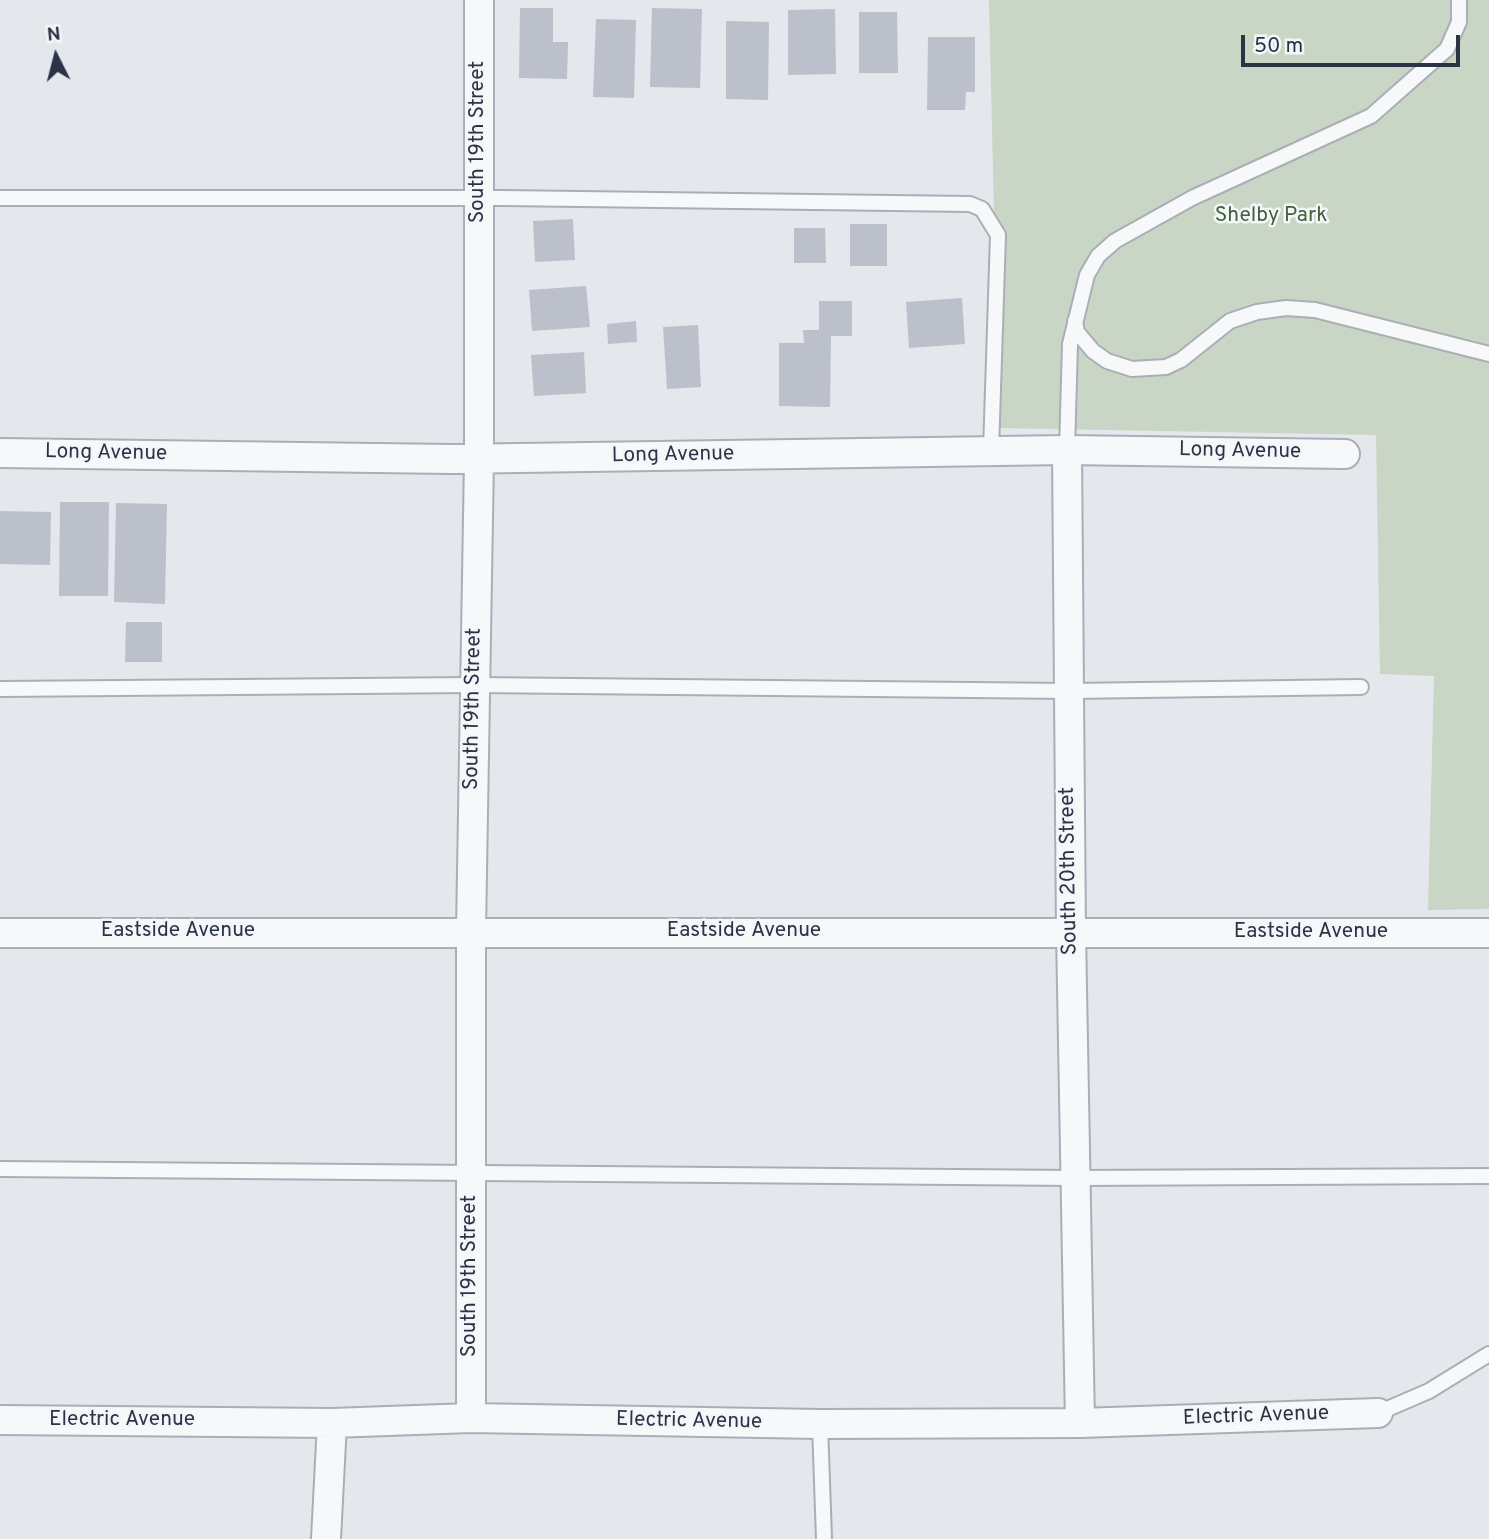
<!DOCTYPE html>
<style>
body{margin:0}
#map{position:relative;width:1489px;height:1539px;overflow:hidden;background:#e4e7ec;font-family:Overpass,sans-serif}
canvas{display:block}
.north{position:absolute;left:21px;top:21px;width:70px;height:70px;-webkit-text-stroke:5px #f4f6f9;paint-order:stroke;rotate:354deg;font-size:19px;font-weight:700;line-height:28px;text-align:center;color:#2b3445}
.north::after{content:'';display:block;margin:auto;width:24px;height:32px;background:#2b3445;clip-path:polygon(50% 0,100% 100%,50% 72%,0 100%)}
.scale{position:absolute;left:1241px;top:35px;width:219px;height:32px;box-sizing:border-box;border:4px solid #2b3445;border-top:0;padding-left:9px;font-size:21px;line-height:24px;white-space:nowrap;color:#2b3445;-webkit-text-stroke:5px #f4f6f9;paint-order:stroke}
</style>
<div id="map">
<canvas width="1489" height="1539"></canvas>
<div class="north">N</div>
<div class="scale">50 m</div>
</div>
<script>
const context = document.querySelector('canvas').getContext('2d');
context.lineJoin = 'round';
function fillPath(path, color) { context.fillStyle = color; context.fill(path, 'evenodd'); }
const shape = rows => new Path2D(rows.map(r => 'M' + r).join(''));
function trace(path, color, width, dash) { context.strokeStyle = color; context.lineWidth = width; context.lineCap = dash ? 'butt' : 'round'; context.setLineDash(dash || []); context.stroke(path); }
function write(font, color, halo, rows, align = 'center') {
  context.font = font + ' Overpass,sans-serif'; context.lineWidth = 5; context.setLineDash([]); context.textBaseline = 'middle'; context.strokeStyle = halo; context.fillStyle = color; for (const [text, x, y, turn = 0] of rows) {
    context.save(); context.translate(x, y); context.rotate((+turn || 0) * Math.PI / 180); context.textAlign = isNaN(turn) ? turn : align; if (halo) context.strokeText(text, 0, 0); context.fillText(text, 0, 0); context.restore();
  }
}
fillPath(shape([
 [989,0,1489,0,1489,909,1428,910,1434,676,1380,674,1376,435,999,428]
]), '#c9d6c5');
fillPath(shape([
 [520,8,553,8,553,42,568,42,567,79,519,78],
 [652,8,702,9,700,88,650,87],
 [835,9,836,74,788,75,788,10],
 [859,12,897,12,898,73,859,73],
 [596,19,636,20,634,98,593,97],
 [726,21,769,22,768,100,726,99],
 [928,37,975,37,975,92,966,92,965,110,927,110],
 [573,219,575,260,535,262,533,221],
 [850,224,887,224,887,266,850,266],
 [794,228,825,228,826,263,794,263],
 [586,286,590,327,532,331,529,290],
 [962,298,965,344,909,348,906,302],
 [819,301,852,301,852,336,831,336,830,407,779,406,779,343,804,343,803,330,819,330],
 [636,321,637,342,608,344,607,324],
 [698,325,701,387,667,389,663,327],
 [584,352,586,393,534,396,531,355],
 [60,502,109,502,108,596,59,596],
 [116,503,167,504,165,604,114,602],
 [0,511,51,512,50,565,0,564],
 [126,622,162,622,162,662,125,662]
]), '#bbc0ca');
const lane = shape([
 [0,198,502,198,970,204,982,209,998,235,991,451],
 [1075,321,1077,332,1093,351,1107,361,1132,369,1166,367,1181,360,1230,321,1257,312,1286,308,1315,310,1489,354],
 [1067,450,1070,344,1087,275,1098,256,1115,241,1192,198,1371,116,1447,49,1459,22,1459,0],
 [0,689,474,685,1069,691,1361,687],
 [0,1169,1075,1178,1489,1176],
 [1378,1413,1429,1391,1489,1354],
 [820,1424,824,1539]
]);
const street = shape([
 [1067,450,1071,933,1080,1423],
 [0,453,451,459,1067,450,1345,454],
 [0,933,1489,933],
 [471,1418,471,931,479,459,479,0],
 [0,1420,332,1423,471,1418,820,1424,1080,1423,1378,1413],
 [326,1539,332,1423]
]);
trace(lane, '#a9aeb7', 18);
trace(street, '#a9aeb7', 32);
trace(lane, '#f7f8fa', 14);
trace(street, '#f7f8fa', 28);
write('21px', '#2b3445', '#f4f6f9', [
 ["South 19th Street",479,142,-90],
 ["Long Avenue",1240,452,1],
 ["Long Avenue",106,454,1],
 ["Long Avenue",673,456,-1],
 ["South 19th Street",474,709,-89],
 ["South 20th Street",1070,871,-91],
 ["Eastside Avenue",178,932],
 ["Eastside Avenue",744,932],
 ["Eastside Avenue",1311,933],
 ["South 19th Street",471,1276,-90],
 ["Electric Avenue",1256,1417,-2],
 ["Electric Avenue",122,1421],
 ["Electric Avenue",689,1422,1]
]);
write('21px', '#3f6138', '#f4f6f9', [
 ["Shelby Park",1271,217]
]);
</script>
